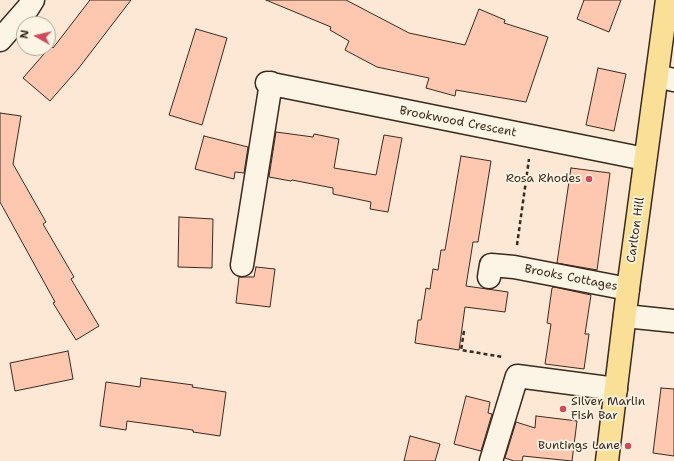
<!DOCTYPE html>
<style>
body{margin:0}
#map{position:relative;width:674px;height:461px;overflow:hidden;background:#fde8d5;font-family:"Shantell Sans",sans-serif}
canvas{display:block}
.north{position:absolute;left:16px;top:16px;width:40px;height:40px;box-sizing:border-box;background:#fcf5e5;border:1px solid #afa495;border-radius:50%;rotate:278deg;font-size:11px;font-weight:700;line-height:16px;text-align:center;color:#3b2a1e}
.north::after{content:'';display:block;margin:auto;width:14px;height:18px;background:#d1495b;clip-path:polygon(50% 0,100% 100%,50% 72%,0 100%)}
</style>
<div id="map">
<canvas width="674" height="461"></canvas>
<div class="north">N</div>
</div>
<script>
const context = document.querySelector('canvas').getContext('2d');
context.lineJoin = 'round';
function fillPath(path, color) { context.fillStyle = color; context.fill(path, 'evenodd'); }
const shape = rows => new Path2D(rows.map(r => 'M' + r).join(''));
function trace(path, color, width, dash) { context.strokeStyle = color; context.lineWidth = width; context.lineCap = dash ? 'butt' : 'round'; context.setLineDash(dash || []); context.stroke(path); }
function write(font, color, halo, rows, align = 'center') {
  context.font = font + ' "Shantell Sans",sans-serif'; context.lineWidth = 3.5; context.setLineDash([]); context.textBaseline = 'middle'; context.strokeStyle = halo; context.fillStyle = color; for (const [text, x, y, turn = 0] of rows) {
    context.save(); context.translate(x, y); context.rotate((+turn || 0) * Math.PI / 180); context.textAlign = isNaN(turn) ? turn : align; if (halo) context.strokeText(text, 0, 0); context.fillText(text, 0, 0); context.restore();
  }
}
const building = shape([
 [90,0,131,0,78,69,50,101,23,78,51,46,53,48,90,0],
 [266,0,346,0,409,33,465,45,479,9,505,20,504,23,548,37,526,102,456,90,455,96,426,88,429,78,377,67,345,50,349,41,330,30,331,27,266,0],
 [584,0,621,0,609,32,577,19,584,0],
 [196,29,227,38,202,125,169,115,196,29],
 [598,68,626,74,614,131,586,125,598,68],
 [0,113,21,116,13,164,46,222,43,224,74,277,71,279,99,326,76,340,53,303,55,302,0,202,0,113],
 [276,132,313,137,314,134,339,139,334,168,376,175,384,135,402,138,388,212,370,209,371,202,333,194,333,188,292,180,291,181,269,177,276,132],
 [204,136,248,147,244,173,235,172,234,179,195,169,204,136],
 [461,156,491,161,478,242,473,242,466,286,508,292,505,312,465,307,459,350,415,343,418,320,421,320,426,288,430,289,433,269,438,270,441,250,445,250,461,156],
 [571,168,610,173,597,270,557,263,571,168],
 [179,217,213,219,212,268,178,267,179,217],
 [256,267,275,269,270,307,236,303,239,277,254,277,256,267],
 [554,287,591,295,585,334,589,334,584,369,545,364,551,324,547,323,552,288,554,287],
 [68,351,73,379,15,391,10,363,68,351],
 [141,378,193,385,192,387,226,392,220,436,193,432,193,430,127,421,126,430,100,426,106,382,140,387,141,378],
 [661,388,674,389,674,456,653,453,661,388],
 [466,396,490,402,488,413,492,414,481,451,454,444,466,396],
 [536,416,577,421,572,461,523,456,522,461,514,461,505,458,516,422,535,428,536,416],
 [410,436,440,444,435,461,404,461,410,436]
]);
fillPath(building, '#fec8b0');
trace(building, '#3b2a1e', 1);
const minor = shape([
 [0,40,28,8,33,0],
 [657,76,674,80],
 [267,83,645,159],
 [242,265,271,83],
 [489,277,491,265,514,267,628,289],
 [625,316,674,321],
 [491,461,517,376,616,389]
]);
const major = shape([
 [607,461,628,289,667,0]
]);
trace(minor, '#3b2a1e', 25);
trace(major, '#3b2a1e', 25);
trace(shape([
 [517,245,529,159],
 [464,331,461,350,503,357]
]), '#3b2a1e', 2.5, [4, 3]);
trace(minor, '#fcf5e5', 22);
trace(major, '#fadf96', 22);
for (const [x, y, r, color] of [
 [589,179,4,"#d1495b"],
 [563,409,4,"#d1495b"],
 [628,446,4,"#d1495b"]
]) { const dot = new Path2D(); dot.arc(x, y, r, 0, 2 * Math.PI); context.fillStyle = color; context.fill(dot); trace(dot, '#fcf5e5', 1.5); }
write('12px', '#3b2a1e', '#fcf5e5', [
 ["Brookwood Crescent",458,122,11],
 ["Carlton Hill",636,230,-82],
 ["Brooks Cottages",571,278,11]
]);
write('12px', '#3b2a1e', '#fcf5e5', [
 ["Rosa Rhodes",581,179],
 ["Silver Marlin",571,402,"left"],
 ["Fish Bar",571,416,"left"],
 ["Buntings Lane",620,446]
], 'right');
</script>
